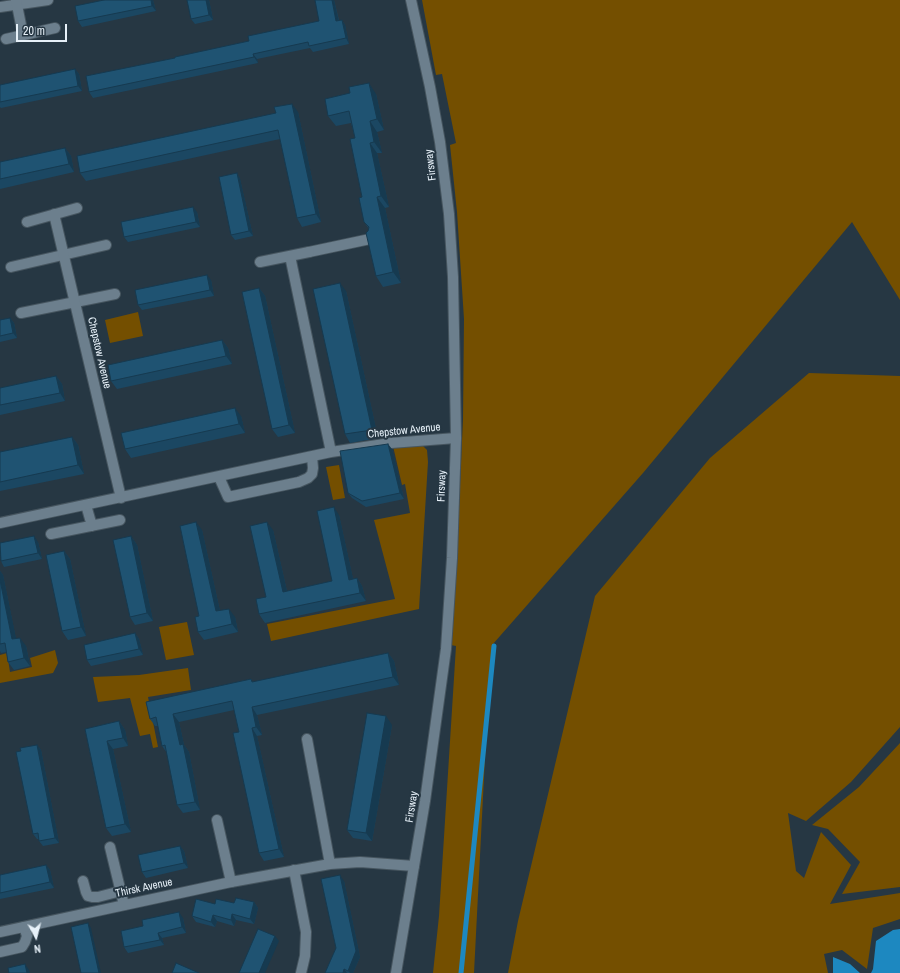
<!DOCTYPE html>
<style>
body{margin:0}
#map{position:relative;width:900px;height:973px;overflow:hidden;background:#263743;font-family:"Archivo Narrow",sans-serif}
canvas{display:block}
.north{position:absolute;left:16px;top:917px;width:40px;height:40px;-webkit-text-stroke:3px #263743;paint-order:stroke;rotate:173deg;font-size:11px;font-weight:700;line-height:16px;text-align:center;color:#e6f0f8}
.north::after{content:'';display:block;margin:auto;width:14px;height:18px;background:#e6f0f8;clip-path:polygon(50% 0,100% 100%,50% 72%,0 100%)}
.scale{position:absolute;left:16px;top:24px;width:51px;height:18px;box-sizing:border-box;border:2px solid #e6f0f8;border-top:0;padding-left:5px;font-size:12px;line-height:14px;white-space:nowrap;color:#e6f0f8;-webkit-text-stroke:3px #263743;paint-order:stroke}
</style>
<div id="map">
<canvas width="900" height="973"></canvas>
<div class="north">N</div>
<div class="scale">20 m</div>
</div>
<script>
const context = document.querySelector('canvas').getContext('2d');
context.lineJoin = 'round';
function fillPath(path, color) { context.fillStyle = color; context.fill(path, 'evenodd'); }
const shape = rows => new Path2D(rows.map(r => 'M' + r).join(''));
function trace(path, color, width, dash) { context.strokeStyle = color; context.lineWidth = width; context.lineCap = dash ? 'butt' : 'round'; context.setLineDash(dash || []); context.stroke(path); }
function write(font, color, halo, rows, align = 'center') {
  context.font = font + ' "Archivo Narrow",sans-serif'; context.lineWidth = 4; context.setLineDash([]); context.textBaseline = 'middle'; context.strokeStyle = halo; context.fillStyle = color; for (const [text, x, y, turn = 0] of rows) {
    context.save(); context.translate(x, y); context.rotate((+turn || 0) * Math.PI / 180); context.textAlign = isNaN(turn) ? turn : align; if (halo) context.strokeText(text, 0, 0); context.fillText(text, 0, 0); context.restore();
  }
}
fillPath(shape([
 [422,0,900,0,900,300,852,222,643,473,493,644,488,699,474,973,433,973,439,916,456,646,451,645,457,551,463,419,464,319,457,212,450,145,456,143,442,74,436,75],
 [138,312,143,336,110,343,105,320],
 [809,373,900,376,900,727,851,782,806,821,788,813,796,871,804,878,821,832,851,865,830,904,900,893,900,919,873,928,867,969,842,950,824,954,828,973,508,973,518,921,595,596,710,458],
 [417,444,423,446,427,450,428,462,419,609,271,641,267,624,395,599,374,520,410,513,405,484,402,485,393,446],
 [339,465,345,498,333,500,326,467],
 [187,622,194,655,166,660,159,627],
 [55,650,58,663,53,673,0,683,0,655,7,653,10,672,32,667,30,658],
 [188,668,191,690,148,697,158,747,153,748,150,734,140,736,130,698,98,702,93,677,139,675],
 [900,743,900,887,842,894,860,862,828,829,812,825,859,787]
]), '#744f00');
fillPath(shape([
 [900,929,900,973,871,973,873,969,876,941,893,930],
 [833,957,850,964,860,973,833,973]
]), '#1d88c0');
trace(shape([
 [461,973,494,646]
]), '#1d88c0', 5);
const service = shape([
 [0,7,48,0],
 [309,252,370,239],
 [11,267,106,245],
 [21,313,115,294],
 [219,477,228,497,299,482,308,478,312,474,313,468,312,457],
 [86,505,92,526],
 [51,534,120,520],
 [217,820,231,882],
 [110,847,124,905],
 [83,881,86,892,88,896,92,897,98,897,121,891],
 [0,952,22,947,25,942,27,936,24,927]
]);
const minor = shape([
 [16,0,23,35],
 [6,39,55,28],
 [54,214,121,498],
 [27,222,77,208],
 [290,256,331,452],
 [260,262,309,252],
 [0,523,331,452,391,443,456,438],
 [307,739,330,864],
 [294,870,306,932,305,956,301,973],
 [0,932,231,882,330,864,360,862,414,866]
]);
const tertiary = shape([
 [396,973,425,801,446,649,452,558,456,438,453,277,449,214,440,142,430,87,411,0]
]);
trace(service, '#46555f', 12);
trace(minor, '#46555f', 12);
trace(tertiary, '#46555f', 12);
trace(service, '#6c7f8d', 10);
trace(minor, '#6c7f8d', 10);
trace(tertiary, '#6c7f8d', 10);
fillPath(shape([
 [104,0,153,0,156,11,82,27,78,21],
 [209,0,213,20,195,24,191,19],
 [334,0,339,20,342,20,345,25,349,44,313,52,310,48,257,59,258,63,93,98,89,92,175,58,249,41,319,21],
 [75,69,79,74,82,91,1,108,0,107,0,85],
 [376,94,384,130,377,132,382,153,377,153,389,207,385,208,401,283,383,287,376,276,369,229,364,222,362,197,355,138,351,123,336,126,328,116],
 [298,112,321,222,302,227,297,218,280,139,86,181,80,173],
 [65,148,71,156,74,172,0,189,0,162],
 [237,173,240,179,253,236,235,240,231,235],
 [197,212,200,227,128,242,124,237],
 [211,280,214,296,142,310,138,305],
 [259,288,265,296,295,433,278,437,272,429],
 [346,291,378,438,350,443,345,434],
 [10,318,14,323,17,338,0,342,0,320],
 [222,340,228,348,232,364,117,389,111,381],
 [56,376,62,384,65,401,0,415,0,388],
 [241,416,245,433,131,458,125,449],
 [72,437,78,445,84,474,0,491,0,452],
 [392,449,404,499,366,507,352,498,348,493],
 [339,515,353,579,357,578,362,586,366,601,265,623,259,614,266,597,273,530,287,591,332,581],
 [202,530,220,611,235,617,238,632,204,640,198,632],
 [131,536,137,545,153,621,135,625,130,617],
 [38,542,42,559,4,567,1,561],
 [64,551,70,559,86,636,68,640,62,631],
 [0,571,3,575,16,639,26,646,30,666,14,670,8,662,7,652,1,653,0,651],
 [135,633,139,639,143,655,91,666,87,660],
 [388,653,394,661,399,685,257,715,262,735,257,736,284,857,264,861,259,853,239,732,234,710,179,722,184,745,189,752,200,810,183,813,177,805,167,753,162,746,158,726,155,726,150,719,251,679,253,682],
 [119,721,125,730,128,746,113,749,131,832,112,836,106,828,85,729],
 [392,725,372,841,353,838,347,830],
 [37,745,41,750,59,843,43,846,39,841,39,839,37,839,33,834,21,751],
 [180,846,184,851,188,868,146,878,142,872],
 [46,865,50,870,54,888,0,899,0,875],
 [344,881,360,957,353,973,325,973,336,948],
 [254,902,258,908,254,924,236,920,234,926,217,921,215,927,196,922,192,916,215,904],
 [183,918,186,933,162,938,164,945,128,953,124,947]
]), '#1b4762');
fillPath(shape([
 [151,0,153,0,156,11,152,6],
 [206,0,209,0,213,20,209,15],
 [332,0,334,0,340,26,336,21],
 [342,20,345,25,349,44,346,38],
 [253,54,257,59,258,63,254,57],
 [75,69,79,74,82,91,78,86],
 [369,83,376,94,384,130,377,119],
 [292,104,298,112,321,222,316,214],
 [370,121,377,132,382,153,374,142],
 [370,143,377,153,389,207,381,196],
 [65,148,71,156,74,172,69,164],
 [237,173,240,179,253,236,249,231],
 [377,197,385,208,401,283,393,272],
 [193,207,197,212,200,227,196,222],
 [207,275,211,280,214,296,210,290],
 [340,283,346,291,378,438,372,430],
 [259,288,265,296,295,433,289,425],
 [10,318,14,323,17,338,13,333],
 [222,340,228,348,232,364,226,356],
 [56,376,62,384,65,401,60,393],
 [235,408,241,416,245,433,239,424],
 [72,437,78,445,84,474,78,465],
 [388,444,392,449,404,499,400,493],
 [334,507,339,515,355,588,349,580],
 [196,522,202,530,222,620,216,611],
 [267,522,273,530,289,600,283,592],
 [34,536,38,542,42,559,38,553],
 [131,536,137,545,153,621,147,613],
 [64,551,70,559,86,636,81,627],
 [0,571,3,575,18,648,12,639,0,580],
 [357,578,362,586,366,601,360,593],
 [229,609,235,617,238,632,232,624],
 [135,633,139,639,143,655,139,649],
 [20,638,26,646,30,666,24,658],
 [388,653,394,661,399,685,393,677],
 [252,707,257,715,262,735,256,727],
 [173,714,179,722,184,745,189,752,200,810,195,802,180,745],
 [386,716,392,725,372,841,366,833],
 [119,721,125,730,128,746,123,738],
 [252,728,257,736,284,857,279,849],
 [107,741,113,749,131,832,125,824],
 [37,745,41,750,59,843,55,838],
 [180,846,184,851,188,868,184,863],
 [46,865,50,870,54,888,50,882],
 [340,875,344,881,360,957,353,973,350,973,348,971],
 [254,902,258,908,254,924,250,919],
 [179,912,183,918,186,933,182,927],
 [232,914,236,920,234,926,231,920],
 [213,915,217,921,215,927,211,922],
 [88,923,91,928,101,973,99,973],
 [158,933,162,938,164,945,160,940],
 [275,936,279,941,265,973,259,973],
 [25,964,29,970,30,973,27,973],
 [344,969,347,973,343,973]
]), '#163a50');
const building = shape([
 [104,0,151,0,152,6,78,21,75,6,104,0],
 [187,0,206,0,209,15,191,19,187,0],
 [315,0,332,0,336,21,342,20,346,38,309,46,308,42,253,54,254,57,89,92,86,76,175,58,175,57,249,41,248,36,319,21,315,0],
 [75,69,78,86,0,102,0,85,75,69],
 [369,83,377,119,370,121,374,142,370,143,381,196,377,197,393,272,376,276,366,233,368,231,369,227,364,222,359,198,362,197,350,139,355,138,349,111,328,116,325,99,350,93,349,87,369,83],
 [292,104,316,214,297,218,278,130,80,173,77,156,276,113,274,107,292,104],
 [65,148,69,164,0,179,0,162,65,148],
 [237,173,249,231,231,235,219,177,237,173],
 [193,207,196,222,124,237,121,222,193,207],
 [207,275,210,290,138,305,135,290,207,275],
 [340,283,372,430,345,434,313,289,340,283],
 [259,288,289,425,272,429,242,292,259,288],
 [10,318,13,333,0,336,0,320,10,318],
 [222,340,226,356,111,381,108,365,222,340],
 [56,376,60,393,0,405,0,388,56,376],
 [235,408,239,424,125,449,121,433,235,408],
 [72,437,78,465,0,482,0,452,72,437],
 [388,444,400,493,362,501,348,493,340,451,388,444],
 [334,507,349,580,357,578,360,593,259,614,256,599,266,597,250,526,267,522,283,592,332,581,317,511,334,507],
 [196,522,216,611,229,609,232,624,198,632,195,617,199,616,180,526,196,522],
 [34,536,38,553,1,561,0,543,34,536],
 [131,536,147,613,130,617,113,540,131,536],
 [64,551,81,627,62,631,46,555,64,551],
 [0,580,12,639,20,638,24,658,8,662,5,643,0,644,0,580],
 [135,633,139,649,87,660,84,645,135,633],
 [388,653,393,677,252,707,256,727,252,728,279,849,259,853,233,733,239,732,232,701,173,714,180,745,183,744,195,802,177,805,165,745,162,746,156,717,150,719,146,702,251,679,252,682,388,653],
 [367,713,386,716,366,833,347,830,367,713],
 [119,721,123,738,107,741,125,824,106,828,85,729,119,721],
 [37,745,55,838,39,841,38,833,33,834,16,752,21,751,20,748,37,745],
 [180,846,184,863,142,872,138,855,180,846],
 [46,865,50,882,0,893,0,875,46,865],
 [340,875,356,951,348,971,344,969,343,973,325,973,336,948,321,879,340,875],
 [236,898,254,902,250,919,232,914,231,920,213,915,211,922,192,916,196,899,215,904,216,899,234,903,236,898],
 [179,912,182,927,158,933,160,940,124,947,121,931,143,926,142,920,179,912],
 [88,923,99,973,81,973,71,927,88,923],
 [258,929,275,936,259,973,239,973,258,929],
 [176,963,199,973,172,973,176,963],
 [25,964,27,973,9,973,8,968,25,964]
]);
fillPath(building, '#1f5372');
trace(building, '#163a50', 1);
write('11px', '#e6f0f8', '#263743', [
 ["Firsway",431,165,-97],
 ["Chepstow Avenue",99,353,77],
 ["Chepstow Avenue",404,431,-6],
 ["Firsway",442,486,-88],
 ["Firsway",412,807,-81],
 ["Thirsk Avenue",144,888,-12]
]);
</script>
